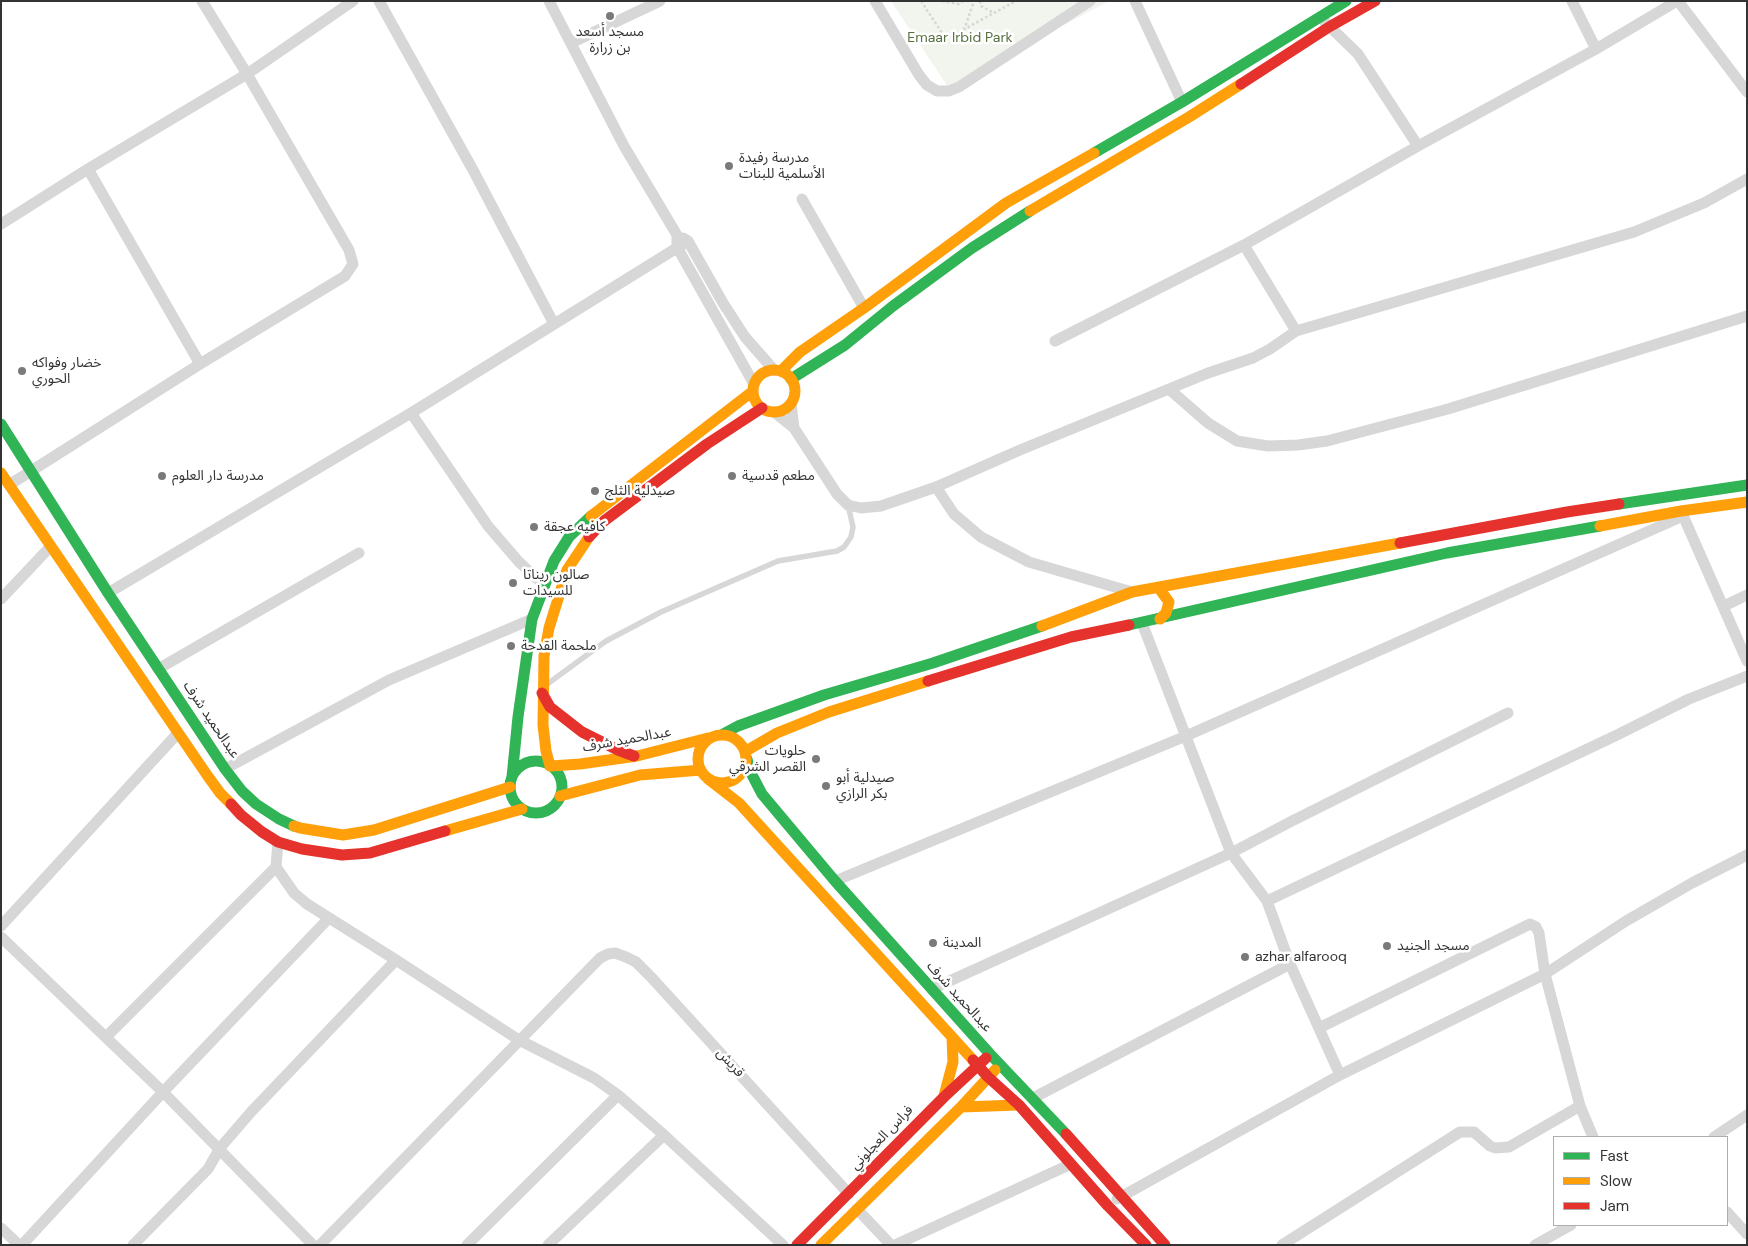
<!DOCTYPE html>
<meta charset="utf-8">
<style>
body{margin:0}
#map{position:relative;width:1748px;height:1246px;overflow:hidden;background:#fff;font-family:"DM Sans",sans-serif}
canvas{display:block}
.frame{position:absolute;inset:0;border:2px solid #333;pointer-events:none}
.legend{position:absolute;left:1553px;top:1136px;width:175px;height:90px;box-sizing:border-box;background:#fff;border:1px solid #adadad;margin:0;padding:6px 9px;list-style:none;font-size:15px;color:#333}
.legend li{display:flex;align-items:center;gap:10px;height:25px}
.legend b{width:25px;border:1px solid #adadad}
</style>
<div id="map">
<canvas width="1748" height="1246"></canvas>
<div class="frame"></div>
<ul class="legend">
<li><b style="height:6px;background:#30b455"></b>Fast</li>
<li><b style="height:6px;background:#ff9f0a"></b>Slow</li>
<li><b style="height:6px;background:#e5322d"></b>Jam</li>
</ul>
</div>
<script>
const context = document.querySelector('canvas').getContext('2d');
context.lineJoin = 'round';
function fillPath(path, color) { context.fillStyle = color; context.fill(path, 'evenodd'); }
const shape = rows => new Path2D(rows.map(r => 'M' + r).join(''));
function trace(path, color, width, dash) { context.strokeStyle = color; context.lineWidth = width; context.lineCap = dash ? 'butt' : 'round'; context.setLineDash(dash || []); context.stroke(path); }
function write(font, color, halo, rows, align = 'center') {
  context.font = font + ' "DM Sans","Noto Sans Arabic",sans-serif'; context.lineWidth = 5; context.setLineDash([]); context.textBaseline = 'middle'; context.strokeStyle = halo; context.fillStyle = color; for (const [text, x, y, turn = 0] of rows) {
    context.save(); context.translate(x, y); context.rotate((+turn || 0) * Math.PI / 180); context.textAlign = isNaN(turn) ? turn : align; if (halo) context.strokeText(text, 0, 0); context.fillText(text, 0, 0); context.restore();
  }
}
fillPath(shape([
 [891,1,1109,1,948,87]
]), '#f1f5ed');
trace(shape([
 [921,1,946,39,1016,1],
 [942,1,959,4,963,1],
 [980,1,981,6,994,13],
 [964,30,974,1]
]), '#d6d6d6', 2.5, [2.5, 2.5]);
trace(shape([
 [546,685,606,641,661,612,778,561,837,551,844,547,851,537,853,527,848,505]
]), '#d7d7d7', 5.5);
trace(shape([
 [379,1,473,170,554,324],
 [549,1,624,146,677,235,677,247,754,384],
 [875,1,919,75,927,85,937,91,949,91,959,87,1090,1],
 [1135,1,1182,102],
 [1572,1,1596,49],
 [1678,1,1747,92],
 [1325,22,1358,54,1418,146],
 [571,43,660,1],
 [88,169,200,364],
 [802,199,864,308],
 [1,224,88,169,247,74,353,1],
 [683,238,688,241,723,303,745,337,774,370],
 [1244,245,1296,331],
 [1055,341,1244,245,1418,146,1596,49,1677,1],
 [1169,389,1208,423,1237,441,1268,446,1298,445,1327,441,1448,409,1747,316],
 [791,403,794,428],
 [774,412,794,428,837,494,848,505,861,508,881,506,936,487,1020,450,1208,373,1253,358,1270,349,1296,331,1634,232,1704,203,1747,179],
 [411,413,488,526,519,562,544,585],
 [9,485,200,364,345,276,353,264,349,250,247,74,202,1],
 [936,487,954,514,981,537,1029,562,1132,592],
 [1681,511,1747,661],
 [108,593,411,413,688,241],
 [1,599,50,547],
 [1724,606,1747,595],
 [1142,623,1231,853,1267,901,1290,964,1340,1075],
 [158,669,359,553],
 [225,769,389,680,532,619],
 [278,842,276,867,294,893,307,904,396,960,519,1040,594,1078,618,1095,664,1135,783,1245],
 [835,881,1186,736,1683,516],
 [1267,901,1617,735,1689,699,1747,676],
 [1,926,178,733],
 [1,937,163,1092,313,1245],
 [932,989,1231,853,1292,821,1508,713],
 [1319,1028,1530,924,1536,927,1539,933,1545,974,1580,1106,1593,1137],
 [107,1036,276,867],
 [1033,1098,1290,964],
 [1714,1137,1747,1115],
 [1117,1199,1340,1075,1545,974,1626,921,1692,883,1747,855],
 [857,1209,891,1245],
 [1727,1212,1747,1234],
 [1,1228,19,1245],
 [22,1245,163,1092,329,918],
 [133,1245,208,1169,220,1148,251,1112,396,960],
 [320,1245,600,958,608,954,615,953,626,957,636,962,651,977,849,1194],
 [467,1245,618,1095],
 [548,1245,664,1135],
 [895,1245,1071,1164],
 [1282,1245,1460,1132,1474,1132,1490,1146,1495,1148,1509,1147,1580,1106],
 [1535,1245,1571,1225]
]), '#d7d7d7', 11);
trace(shape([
 [1094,153,1182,102,1346,1],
 [791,379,845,345,893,306,972,248,1030,211],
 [1,424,108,593,225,769,242,791,256,804,279,819,294,826],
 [1619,504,1747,485],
 [1129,625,1447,553,1600,526],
 [723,734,738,726,824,695,933,663,1042,626],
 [747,759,750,771,762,794,835,881,990,1054,1066,1134],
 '510 787a26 26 0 1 1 52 0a26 26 0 1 1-52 0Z',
 [512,777,518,717,532,619,554,561,569,537,591,516]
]), '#30b455', 11);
trace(shape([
 [1030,211,1189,117,1241,84],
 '753 391a21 21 0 1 1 42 0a21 21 0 1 1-42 0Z',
 [781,371,800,352,864,308,1006,203,1094,153],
 [1,473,207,775,220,793,231,804],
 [591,516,753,391],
 [1600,526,1681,511,1747,502],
 [1158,587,1169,602,1166,613,1160,619],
 [1042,626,1132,592,1400,543],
 '698 759a24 24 0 1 1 48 0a24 24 0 1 1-48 0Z',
 [746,751,777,733,829,712,928,681],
 [550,766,546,751,543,725,544,656,549,628,567,570,589,537],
 [551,766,580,764,637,756,708,738],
 [708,779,739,803,973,1060],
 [560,796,640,775,701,770],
 [294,826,300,828,343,835,374,830,510,787],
 [445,831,522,809],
 [944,1096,953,1062,952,1037],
 [961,1107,1019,1105],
 [821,1245,961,1107,995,1070]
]), '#ff9f0a', 11);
trace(shape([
 [1241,84,1329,27,1375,1],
 [589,537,604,521,707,444,762,408],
 [1400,543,1567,512,1619,504],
 [928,681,1071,637,1129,625],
 [542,693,550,707,582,732,618,750,634,756],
 [231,804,241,815,262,832,278,842,302,849,342,855,370,853,445,831],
 [973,1060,988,1077,1019,1105,1108,1206,1146,1245],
 [1066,1134,1165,1245],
 [797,1245,944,1097,986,1058]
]), '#e5322d', 11);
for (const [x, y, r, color] of [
 [610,16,5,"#7a7a7a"],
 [729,166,5,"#7a7a7a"],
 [22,371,5,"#7a7a7a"],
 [162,476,5,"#7a7a7a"],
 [732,476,5,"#7a7a7a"],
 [595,491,5,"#7a7a7a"],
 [534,527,5,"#7a7a7a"],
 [513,583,5,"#7a7a7a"],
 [511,646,5,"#7a7a7a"],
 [816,759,5,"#7a7a7a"],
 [826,786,5,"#7a7a7a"],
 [933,943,5,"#7a7a7a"],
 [1387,946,5,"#7a7a7a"],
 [1245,957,5,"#7a7a7a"]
]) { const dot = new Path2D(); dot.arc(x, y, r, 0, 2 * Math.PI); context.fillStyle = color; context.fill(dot); trace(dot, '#fff', 2); }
write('14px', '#333', '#fff', [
 ["مسجد أسعد",610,32,"center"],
 ["بن زرارة",610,48,"center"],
 ["مدرسة رفيدة",739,158],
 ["الأسلمية للبنات",739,174],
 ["خضار وفواكه",32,363],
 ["الحوري",32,379],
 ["مدرسة دار العلوم",172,476],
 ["مطعم قدسية",742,476],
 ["صيدلية الثلج",605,491],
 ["كافيه عجقة",544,527],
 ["صالون ريناتا",523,575],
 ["للسيدات",523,591],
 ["ملحمة القدحة",521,646],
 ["حلويات",806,751,"right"],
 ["القصر الشرقي",806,767,"right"],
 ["صيدلية أبو",836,778],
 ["بكر الرازي",836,794],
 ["المدينة",943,943],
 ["مسجد الجنيد",1397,946],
 ["azhar alfarooq",1255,957]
], 'left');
write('14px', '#56703f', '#fff', [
 ["Emaar Irbid Park",960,38]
]);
write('14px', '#333', '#fff', [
 ["عبدالحميد شرف",211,720,56],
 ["عبدالحميد شرف",627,740,-10],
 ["عبدالحميد شرف",959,997,48],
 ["قريش",730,1063,48],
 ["فراس العجلوني",882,1138,-46]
]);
</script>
